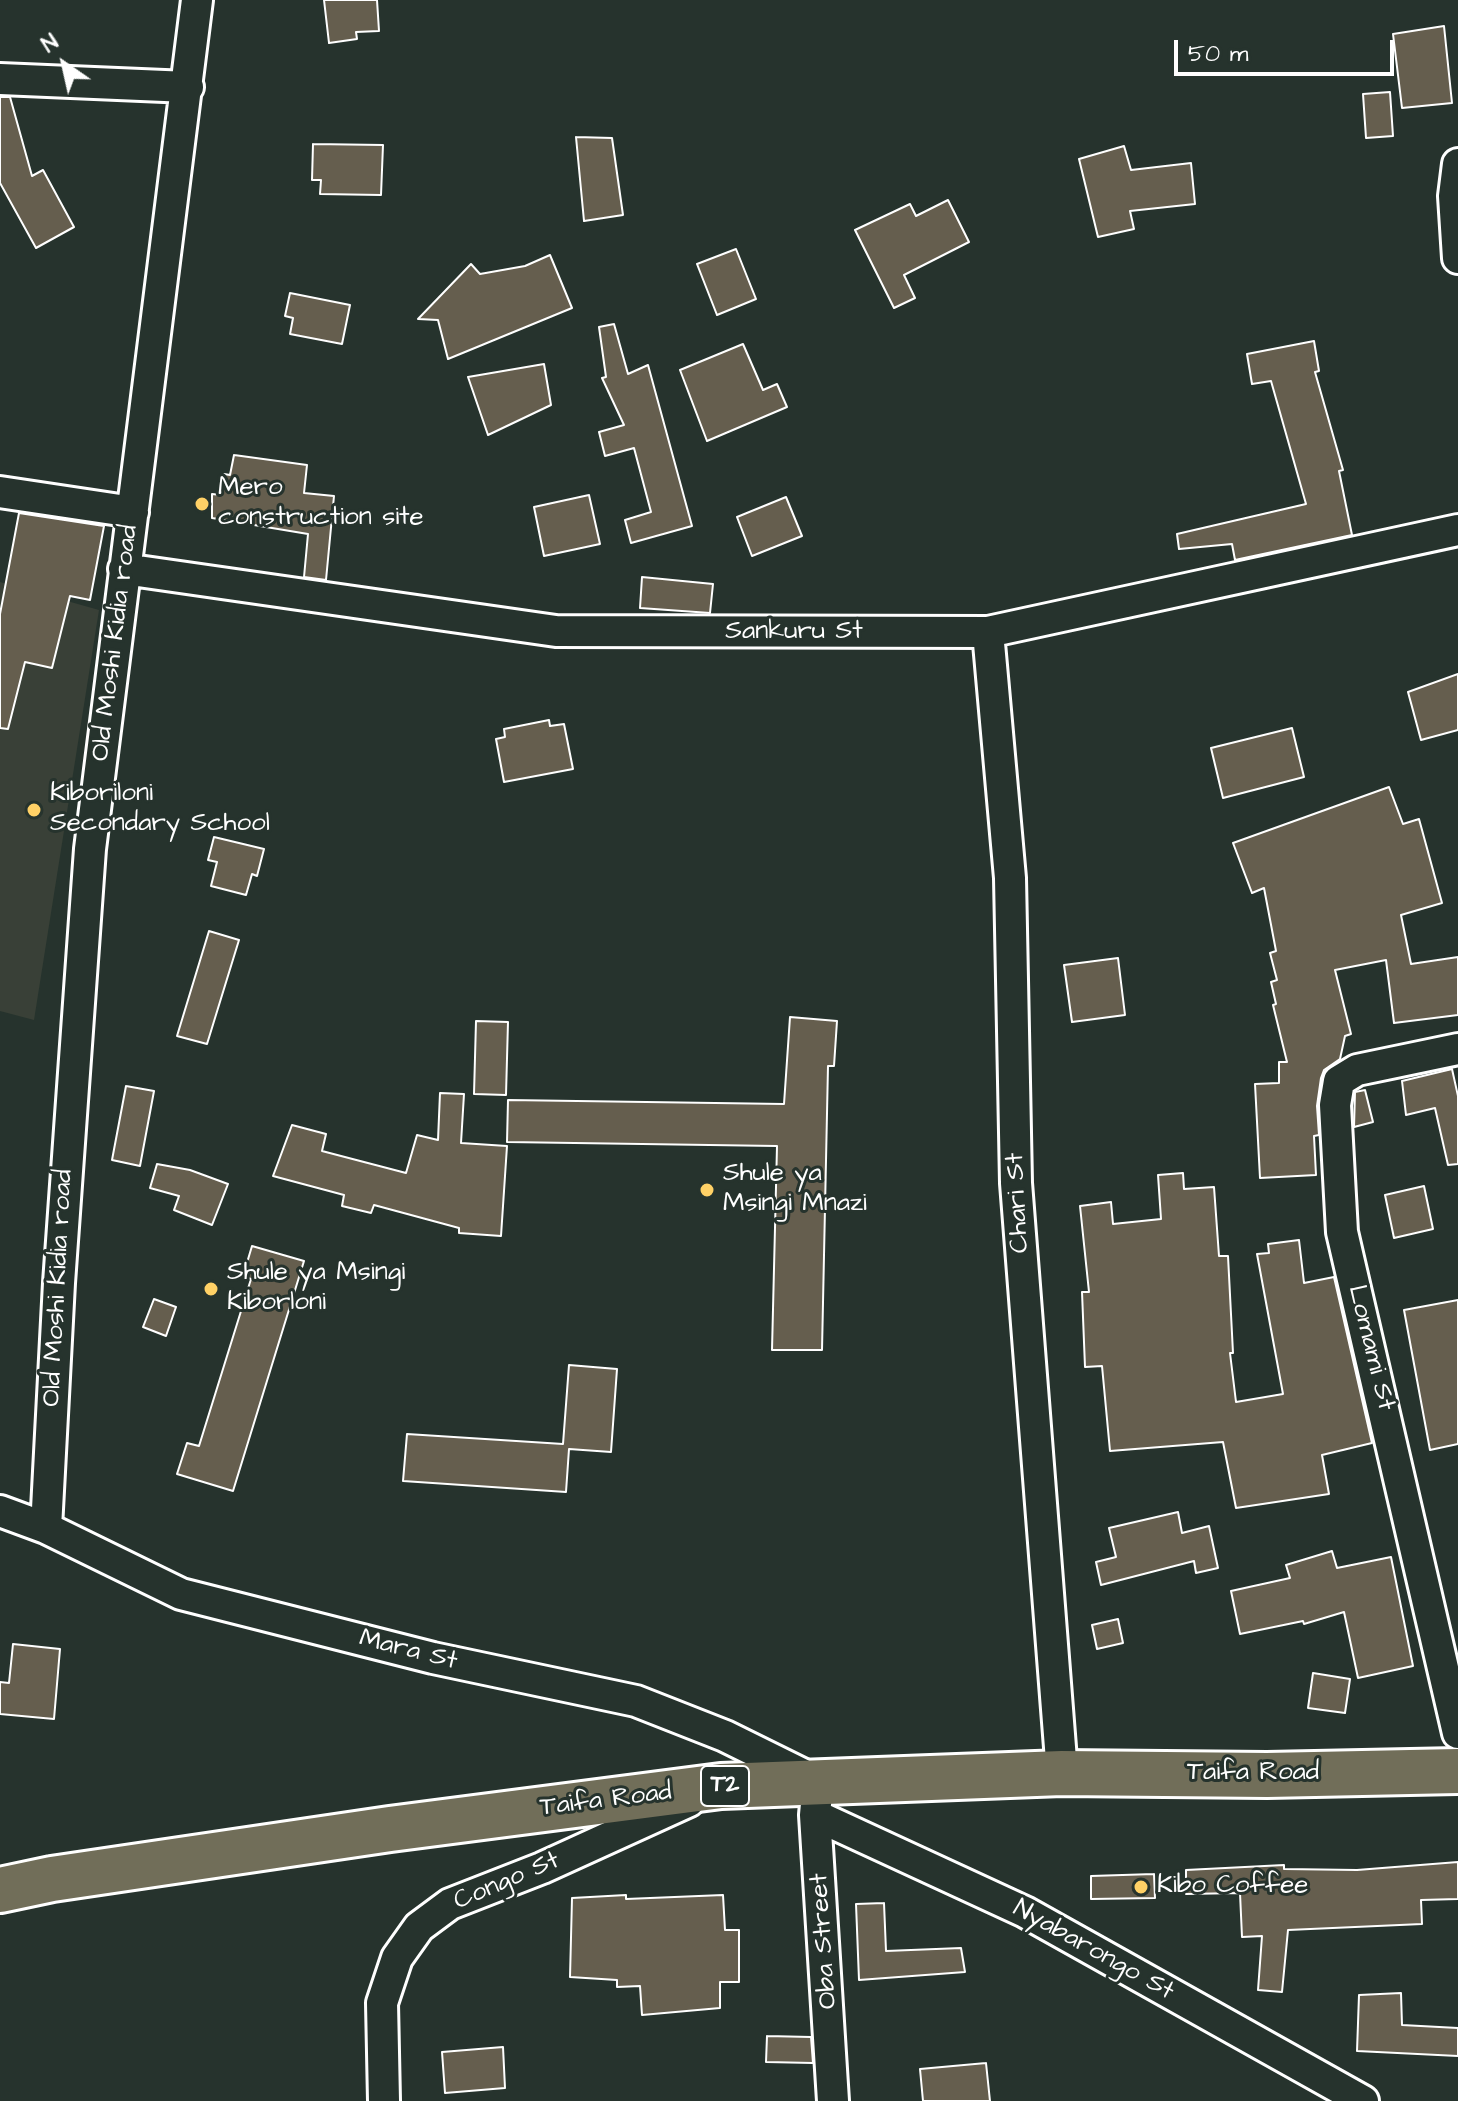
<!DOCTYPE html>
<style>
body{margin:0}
#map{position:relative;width:1458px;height:2101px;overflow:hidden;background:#26332d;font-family:"Architects Daughter",sans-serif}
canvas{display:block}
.north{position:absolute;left:24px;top:24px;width:80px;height:80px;-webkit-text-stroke:6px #26332d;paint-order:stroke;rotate:326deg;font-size:22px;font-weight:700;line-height:32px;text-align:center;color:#fff}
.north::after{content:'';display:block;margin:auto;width:28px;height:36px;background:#fff;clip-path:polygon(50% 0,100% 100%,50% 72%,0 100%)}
.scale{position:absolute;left:1174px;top:40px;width:220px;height:36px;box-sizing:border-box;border:4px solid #fff;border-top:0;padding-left:10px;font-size:24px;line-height:28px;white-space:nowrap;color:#fff;-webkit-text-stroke:6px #26332d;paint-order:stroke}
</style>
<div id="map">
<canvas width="1458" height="2101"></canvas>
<div class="north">N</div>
<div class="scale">50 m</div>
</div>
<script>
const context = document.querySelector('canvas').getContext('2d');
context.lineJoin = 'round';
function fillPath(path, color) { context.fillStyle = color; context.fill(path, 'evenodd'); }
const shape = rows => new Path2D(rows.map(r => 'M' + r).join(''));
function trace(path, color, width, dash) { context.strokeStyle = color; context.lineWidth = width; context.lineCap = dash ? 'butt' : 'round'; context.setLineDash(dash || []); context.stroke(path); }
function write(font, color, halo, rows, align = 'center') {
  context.font = font + ' "Architects Daughter",sans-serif'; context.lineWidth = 6; context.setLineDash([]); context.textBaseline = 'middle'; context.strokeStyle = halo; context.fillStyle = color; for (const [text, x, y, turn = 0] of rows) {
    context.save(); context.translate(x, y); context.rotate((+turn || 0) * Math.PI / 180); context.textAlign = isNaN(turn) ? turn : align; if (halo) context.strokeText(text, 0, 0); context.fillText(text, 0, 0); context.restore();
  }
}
fillPath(shape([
 [0,582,99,610,34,1020,0,1011]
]), '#394037');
const building = shape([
 [324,0,377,0,379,31,356,32,357,39,329,43,324,0],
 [1444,26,1452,103,1402,108,1393,34,1444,26],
 [1390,92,1393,136,1366,138,1363,94,1390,92],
 [0,97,10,97,32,176,43,170,74,227,36,248,0,183,0,97],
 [576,137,612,138,623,215,584,221,576,137],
 [313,144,383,145,381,195,320,194,321,180,312,180,313,144],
 [1124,146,1131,170,1191,163,1195,204,1130,211,1134,229,1098,237,1079,159,1124,146],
 [948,200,969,242,904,275,915,298,894,308,855,230,910,204,916,216,948,200],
 [736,249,756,299,717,315,697,264,736,249],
 [550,255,572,308,448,359,438,320,418,319,471,264,480,274,525,266,550,255],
 [290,293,350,305,342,344,290,334,293,318,285,316,290,293],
 [614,324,628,374,648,365,692,526,631,543,625,520,651,512,634,448,605,456,599,432,624,425,602,378,606,377,599,327,614,324],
 [1314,341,1319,371,1315,372,1343,470,1339,471,1352,535,1235,560,1232,544,1179,549,1177,534,1306,504,1271,381,1252,384,1247,354,1314,341],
 [743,344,763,390,777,384,787,407,707,441,680,370,743,344],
 [544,364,551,405,488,435,468,377,544,364],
 [234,455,307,465,304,493,334,496,326,580,304,577,308,534,212,518,212,494,221,495,224,474,230,475,234,455],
 [589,495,600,544,544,556,534,507,589,495],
 [786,497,802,536,752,556,737,517,786,497],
 [19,513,104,526,90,600,70,596,52,668,25,662,8,729,0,728,0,614,19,513],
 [642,577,713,584,710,613,640,608,642,577],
 [1458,674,1458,730,1421,740,1408,692,1458,674],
 [549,720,550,726,564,724,573,769,504,782,496,739,505,737,504,729,549,720],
 [1292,728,1304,777,1223,798,1211,748,1292,728],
 [1389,787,1403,824,1419,819,1442,903,1401,915,1411,964,1458,957,1458,1015,1394,1023,1386,960,1335,970,1351,1034,1345,1036,1340,1059,1324,1070,1321,1078,1317,1106,1319,1135,1314,1136,1316,1175,1260,1178,1255,1084,1279,1083,1279,1062,1287,1062,1273,1005,1276,1004,1271,982,1277,980,1270,953,1276,951,1264,888,1252,893,1233,843,1389,787],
 [214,837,264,849,257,876,252,874,246,895,211,886,217,862,208,860,214,837],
 [209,931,239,940,207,1044,177,1036,209,931],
 [1118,958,1125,1015,1072,1022,1064,965,1118,958],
 [790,1017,837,1021,834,1066,828,1066,822,1350,772,1350,777,1146,507,1142,508,1100,784,1104,790,1017],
 [476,1021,508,1022,506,1095,474,1094,476,1021],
 [1452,1069,1458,1096,1458,1164,1448,1165,1435,1108,1406,1115,1402,1081,1452,1069],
 [126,1086,154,1091,140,1166,112,1160,126,1086],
 [1365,1090,1373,1122,1354,1127,1355,1092,1365,1090],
 [440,1093,464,1094,461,1143,507,1146,501,1236,459,1233,459,1228,374,1205,371,1213,342,1206,344,1195,273,1176,292,1125,326,1134,322,1151,406,1173,417,1135,438,1140,440,1093],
 [157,1164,190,1170,228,1184,212,1225,174,1210,179,1196,150,1188,157,1164],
 [1183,1173,1184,1189,1214,1187,1219,1256,1228,1256,1233,1353,1230,1353,1236,1402,1283,1394,1257,1254,1269,1253,1268,1244,1299,1240,1304,1283,1334,1277,1372,1443,1322,1455,1329,1494,1236,1508,1223,1442,1110,1451,1102,1366,1085,1367,1082,1292,1089,1292,1080,1206,1111,1202,1113,1224,1161,1219,1158,1175,1183,1173],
 [1424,1186,1433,1229,1394,1238,1385,1195,1424,1186],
 [252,1246,304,1261,233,1491,177,1474,187,1443,199,1446,251,1279,243,1276,252,1246],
 [154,1299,176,1307,166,1336,143,1327,154,1299],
 [1458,1300,1458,1444,1430,1450,1404,1310,1458,1300],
 [569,1365,617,1369,611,1452,569,1449,566,1492,403,1481,407,1434,563,1444,569,1365],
 [1178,1512,1182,1533,1209,1526,1218,1568,1196,1573,1194,1561,1101,1585,1096,1562,1116,1557,1109,1528,1178,1512],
 [1332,1551,1337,1568,1391,1557,1413,1666,1358,1678,1344,1612,1304,1624,1303,1621,1240,1634,1231,1591,1290,1578,1286,1565,1332,1551],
 [1118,1619,1123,1643,1097,1649,1092,1625,1118,1619],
 [13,1644,60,1649,54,1719,0,1714,0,1682,9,1683,13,1644],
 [1313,1673,1350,1679,1345,1713,1308,1708,1313,1673],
 [1458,1862,1458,1899,1421,1900,1422,1924,1288,1930,1282,1992,1258,1990,1262,1936,1242,1937,1240,1893,1186,1894,1186,1870,1284,1865,1284,1869,1357,1870,1458,1862],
 [1154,1874,1155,1898,1091,1899,1091,1876,1154,1874],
 [626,1895,626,1899,723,1895,725,1930,739,1930,739,1982,720,1982,720,2008,642,2015,640,1986,617,1987,617,1980,570,1977,572,1898,626,1895],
 [884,1903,886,1951,961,1948,965,1972,859,1980,856,1904,884,1903],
 [1401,1993,1402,2025,1458,2028,1458,2056,1357,2051,1359,1995,1401,1993],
 [767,2036,811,2037,813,2063,766,2062,767,2036],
 [503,2047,505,2088,445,2093,442,2052,503,2047],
 [986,2063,990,2101,923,2101,920,2069,986,2063]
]);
fillPath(building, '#655e4e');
trace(building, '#fff', 2);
const minor = shape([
 [0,79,188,87],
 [1458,164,1454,196,1458,258],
 [0,492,133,512],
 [124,569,556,631,988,632,1458,530],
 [988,632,1010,878,1016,1183,1062,1773],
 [1458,1049,1357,1070,1339,1081,1335,1105,1342,1232,1458,1733],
 [0,1511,46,1528,181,1594,433,1658,636,1701,725,1736,818,1782,815,1815,833,2101],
 [46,1528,59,1283,90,849,197,0],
 [815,1815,1025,1912,1363,2101],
 [384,2101,382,2003,397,1958,419,1927,450,1904,542,1868,689,1801]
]);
const highway = shape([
 [0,1890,52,1879,390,1829,721,1786,1062,1773,1267,1775,1458,1771]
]);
trace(minor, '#fff', 36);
trace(highway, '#fff', 50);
trace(minor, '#26332d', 30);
trace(highway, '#716e59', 44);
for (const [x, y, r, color] of [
 [202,504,8,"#ffd166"],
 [34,810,8,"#ffd166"],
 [707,1190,8,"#ffd166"],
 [211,1289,8,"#ffd166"],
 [1141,1887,8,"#ffd166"]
]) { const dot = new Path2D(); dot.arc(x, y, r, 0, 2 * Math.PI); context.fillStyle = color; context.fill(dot); trace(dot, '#26332d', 3); }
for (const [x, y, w] of [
 [725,1786,48]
]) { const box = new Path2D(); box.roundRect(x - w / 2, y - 20, w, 40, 6); context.fillStyle = '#26332d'; context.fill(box); trace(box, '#fff', 2); }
write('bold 24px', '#fff', null, [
 ["T2",725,1786]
]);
write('26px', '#fff', '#26332d', [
 ["Mero",218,489],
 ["construction site",218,519],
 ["Kiboriloni",50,795],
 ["Secondary School",50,825],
 ["Shule ya",723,1175],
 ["Msingi Mnazi",723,1205],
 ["Shule ya Msingi",227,1274],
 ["Kiborloni",227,1304],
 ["Kibo Coffee",1157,1887]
], 'left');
write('26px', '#fff', '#26332d', [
 ["Sankuru St",794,633],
 ["Old Moshi Kidia road",116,643,-83],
 ["Chari St",1019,1203,-93],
 ["Old Moshi Kidia road",59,1288,-87],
 ["Lomami St",1370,1348,76],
 ["Mara St",408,1651,14],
 ["Taifa Road",1253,1774],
 ["Taifa Road",606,1801,-7],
 ["Congo St",507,1882,-23],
 ["Oba Street",825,1941,-94],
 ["Nyabarongo St",1093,1951,29]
]);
</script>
